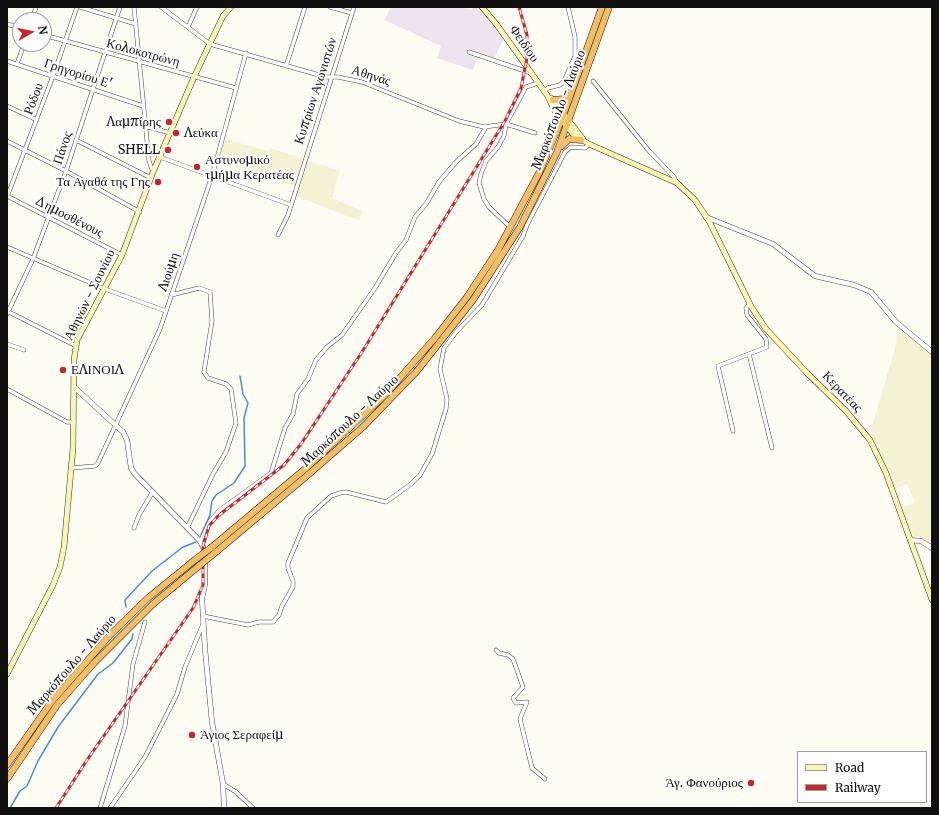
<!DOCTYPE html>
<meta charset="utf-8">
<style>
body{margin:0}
#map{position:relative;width:939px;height:815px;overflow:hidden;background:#fffdf3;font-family:Merriweather,serif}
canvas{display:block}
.frame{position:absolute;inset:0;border:8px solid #101010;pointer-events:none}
.legend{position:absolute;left:797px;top:751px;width:130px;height:52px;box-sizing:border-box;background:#fff;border:1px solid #9f9f9f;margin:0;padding:5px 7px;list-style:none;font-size:12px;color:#101010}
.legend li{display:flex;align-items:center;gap:8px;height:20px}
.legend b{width:20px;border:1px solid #9f9f9f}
.north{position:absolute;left:12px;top:12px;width:40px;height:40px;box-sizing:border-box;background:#fff;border:1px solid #9f9f9f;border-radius:50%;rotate:81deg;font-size:11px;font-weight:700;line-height:16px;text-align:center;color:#101010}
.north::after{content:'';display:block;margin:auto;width:14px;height:18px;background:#bd2b2f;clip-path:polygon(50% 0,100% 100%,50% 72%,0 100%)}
</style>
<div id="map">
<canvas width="939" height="815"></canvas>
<div class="frame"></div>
<ul class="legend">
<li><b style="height:5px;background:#fcf5b1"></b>Road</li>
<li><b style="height:5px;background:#bd2b2f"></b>Railway</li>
</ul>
<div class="north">N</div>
</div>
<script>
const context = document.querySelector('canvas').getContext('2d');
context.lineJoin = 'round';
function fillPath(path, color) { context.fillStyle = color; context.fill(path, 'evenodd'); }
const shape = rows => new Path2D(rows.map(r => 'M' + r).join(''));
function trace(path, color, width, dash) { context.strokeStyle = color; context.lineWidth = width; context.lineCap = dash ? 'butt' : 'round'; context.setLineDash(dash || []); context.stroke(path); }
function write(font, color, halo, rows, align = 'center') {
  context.font = font + ' Merriweather,serif'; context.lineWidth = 4; context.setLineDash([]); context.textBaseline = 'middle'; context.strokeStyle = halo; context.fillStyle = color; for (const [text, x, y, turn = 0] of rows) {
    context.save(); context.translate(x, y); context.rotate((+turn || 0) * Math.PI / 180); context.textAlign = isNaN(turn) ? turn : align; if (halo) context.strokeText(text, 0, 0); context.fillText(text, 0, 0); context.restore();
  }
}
fillPath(shape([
 [391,7,459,7,471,10,474,7,478,7,504,39,494,58,480,53,473,70,437,58,441,46,384,20]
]), '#ede5ee');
fillPath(shape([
 [225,139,269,151,270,148,340,171,332,198,363,211,359,221,296,196,299,187,235,166,237,158,221,153],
 [897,325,932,355,932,546,917,536,913,536,901,507,915,503,907,484,895,489,870,433,896,345]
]), '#f4f2d4');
trace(shape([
 [201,535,210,515,212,501,216,495,234,483,245,466,244,418,248,403,243,394,240,376],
 [126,607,125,600,152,571,183,547,196,542],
 [10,808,20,791,27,786,38,761,58,727,98,674,113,663,132,639,133,634]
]), '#4391c9', 1.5);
const minor = shape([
 [80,7,136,24],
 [134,7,149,161,153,172],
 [161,7,210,44,326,77,338,77,362,82,459,121,484,127,506,124,526,87,538,83],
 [330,7,352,13],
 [32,20,36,7],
 [7,24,20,28],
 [188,27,197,7],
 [44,35,236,88],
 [469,52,531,73],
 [7,61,143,106],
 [17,64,24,44],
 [286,66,305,7],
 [593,81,649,151,674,177,677,183],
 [544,91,548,88,560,85,564,81,575,56,575,37,568,7],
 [7,106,37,120],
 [145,126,170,133],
 [76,140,151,178],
 [7,141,66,171,140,212],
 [160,157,291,205],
 [7,196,122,255],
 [7,197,53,76,77,7],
 [511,228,489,207,484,199,479,183,481,174,486,161,498,147,504,136,506,124,535,133],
 [278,235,288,215,354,7],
 [7,247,105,289,166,311],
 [171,295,199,288,210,292,212,321,204,372,208,378,226,384,231,389,236,423,226,452,213,474,187,528],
 [7,311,76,346],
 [7,314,33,259,66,171,120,7],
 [7,344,24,350],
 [749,354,772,448],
 [7,389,67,422,74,422],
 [733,431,718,366,767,347,766,339,747,315,746,308,750,304],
 [72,468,95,466,98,463,160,329,212,176,246,53],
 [134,528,139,515,152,493],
 [200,542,210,521,220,510,271,473,285,428,293,414,297,394,308,379,316,360,327,347,342,335,375,288,396,253,406,240,415,217,426,204,439,182,456,162,476,144,486,127],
 [203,616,248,625,259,622,273,622,279,615,282,606,293,587,293,581,288,568,288,563,307,518,331,496,340,493,346,492,386,502,411,484,420,475,432,454,446,409,447,399,440,369,444,348,457,331,482,305,523,236,527,225,565,152,571,147,585,148,589,144],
 [496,650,499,653,508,655,513,659,523,687,513,698,516,703,527,702,520,719,532,768,545,779],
 [223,784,236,792,253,808],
 [100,808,125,726,133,664,145,622],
 [110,808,145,757,166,716,177,694,185,667,203,624]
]);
const tertiary = shape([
 [706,217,773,244,815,276,854,285,871,292,896,322,932,352],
 [74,387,123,432,127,440,131,468,134,473,200,541,203,547],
 [910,540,921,541,932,548],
 [205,562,205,584,202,598,205,649,212,722,223,784,224,808]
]);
const secondary = shape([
 [482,7,497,25,547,95,556,113,573,134,589,144,677,183,695,200,709,221,752,308,766,329,807,373,846,411,870,440,886,473,932,600],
 [551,98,583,139],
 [7,674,53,585,60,567,64,547,73,448,74,360,77,340,122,255,153,172,194,77,223,16,231,7]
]);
const trunk = shape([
 [553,100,563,99,570,93],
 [562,146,569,139,581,140],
 [212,547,305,469,384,396,435,338,467,297,498,250,539,173,561,121,602,7],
 [216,552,309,474,364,426,417,371,473,300,520,227,557,152,609,7],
 [7,765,52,701,110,635,148,598,196,559],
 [7,779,57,705,94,663,153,604,200,565]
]);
trace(minor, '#434343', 4.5);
trace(tertiary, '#434343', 5.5);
trace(secondary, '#323232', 6);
trace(trunk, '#212121', 7);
trace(minor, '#fff', 3.5);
trace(tertiary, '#fff', 4.5);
trace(secondary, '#fcf5b1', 5);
trace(trunk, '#f2be68', 6);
const rail = shape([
 [56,808,87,760,193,608,203,585,203,546,209,526,218,516,284,465,301,444,362,352,505,121,521,88,527,58,527,35,519,7]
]);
trace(rail, '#bd2b2f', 3);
trace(rail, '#fff', 1.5, [4.5]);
const trunkBridge = shape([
 [196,559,212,547],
 [200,565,216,552]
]);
trace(trunkBridge, '#212121', 7, []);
trace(trunkBridge, '#f2be68', 6);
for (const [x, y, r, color] of [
 [169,122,4,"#bd2b2f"],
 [176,133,4,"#bd2b2f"],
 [168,150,4,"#bd2b2f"],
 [197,167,4,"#bd2b2f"],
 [158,182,4,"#bd2b2f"],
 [63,370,4,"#bd2b2f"],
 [192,735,4,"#bd2b2f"],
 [751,783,4,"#bd2b2f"]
]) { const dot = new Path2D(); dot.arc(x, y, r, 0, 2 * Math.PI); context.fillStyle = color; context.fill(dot); trace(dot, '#fff', 1.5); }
write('13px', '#101010', '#fff', [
 ["Φειδίου",524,44,55],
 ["Κολοκοτρώνη",143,53,15],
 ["Γρηγορίου Ε'",78,74,18],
 ["Αθηνάς",371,76,18],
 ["Κυπρίων Αγωνιστών",316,91,-72],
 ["Ρόδου",34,99,-69],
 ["Μαρκόπουλο - Λαύριο",559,110,-69],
 ["Πάνος",63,148,-71],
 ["Δημοσθένους",69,217,27],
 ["Λιούμη",169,272,-71],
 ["Αθηνών - Σουνίου",90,295,-64],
 ["Κερατέας",842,392,46],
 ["Μαρκόπουλο - Λαύριο",350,421,-43],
 ["Μαρκόπουλο - Λαύριο",72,665,-49]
]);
write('13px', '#101010', '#fff', [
 ["Λαμπίρης",161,122],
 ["Λεύκα",184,133,"left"],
 ["SHELL",160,150],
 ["Αστυνομικό",205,160,"left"],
 ["τμήμα Κερατέας",205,175,"left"],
 ["Τα Αγαθά της Γης",150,182],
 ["ΕΛΙΝΟΙΛ",71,370,"left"],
 ["Άγιος Σεραφείμ",200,735,"left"],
 ["Άγ. Φανούριος",743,783]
], 'right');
</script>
